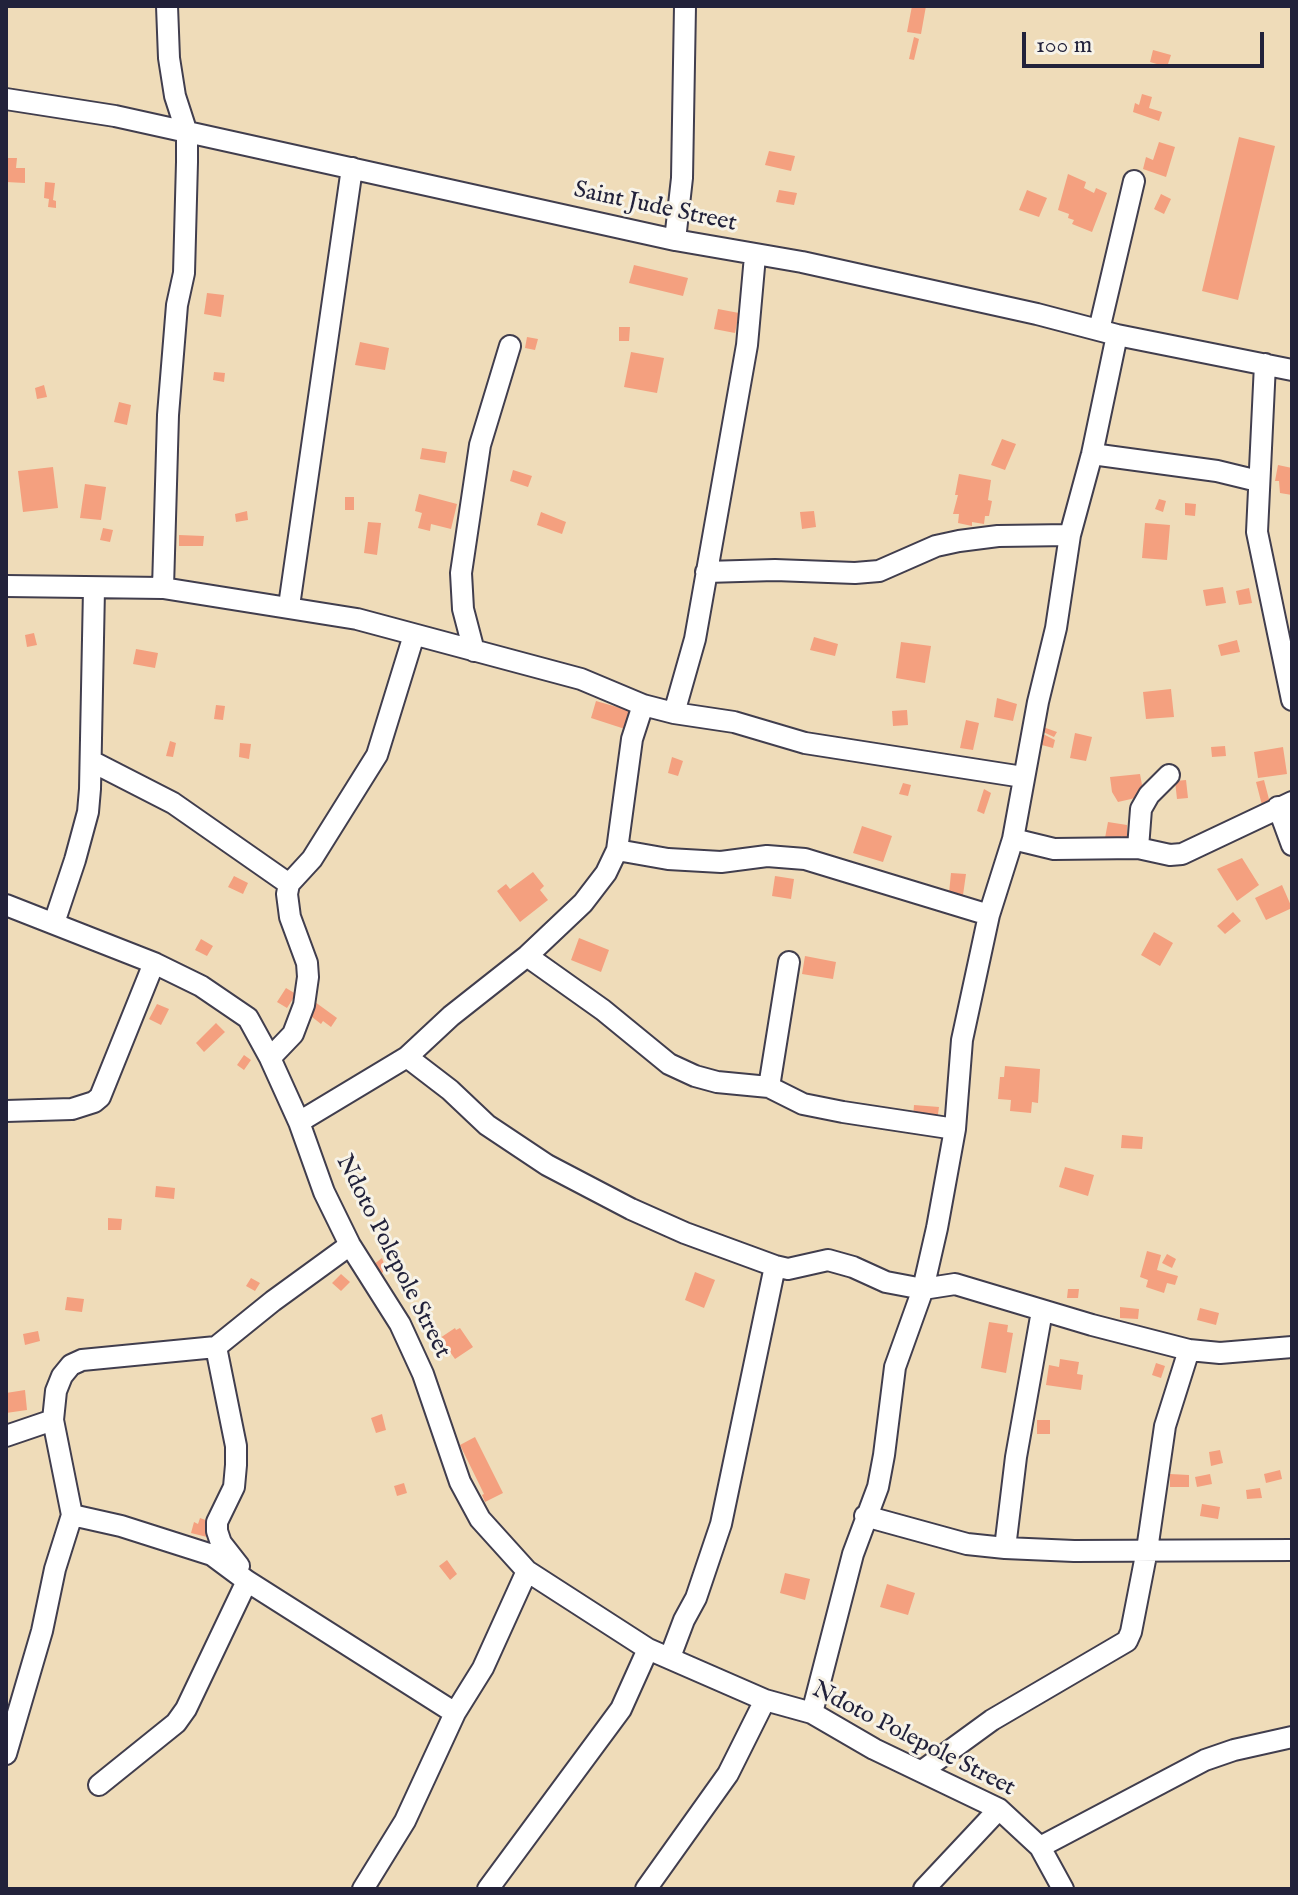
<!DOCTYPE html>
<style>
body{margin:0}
#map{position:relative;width:1298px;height:1895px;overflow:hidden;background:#efdcb9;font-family:"IM FELL English",serif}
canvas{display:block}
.frame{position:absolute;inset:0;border:8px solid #22223b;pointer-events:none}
.scale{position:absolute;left:1022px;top:32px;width:242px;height:36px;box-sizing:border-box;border:4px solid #22223b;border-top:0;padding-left:10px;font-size:24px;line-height:28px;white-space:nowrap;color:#22223b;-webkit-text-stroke:6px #f7f3e8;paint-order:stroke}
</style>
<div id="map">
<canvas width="1298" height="1895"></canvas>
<div class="frame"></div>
<div class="scale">100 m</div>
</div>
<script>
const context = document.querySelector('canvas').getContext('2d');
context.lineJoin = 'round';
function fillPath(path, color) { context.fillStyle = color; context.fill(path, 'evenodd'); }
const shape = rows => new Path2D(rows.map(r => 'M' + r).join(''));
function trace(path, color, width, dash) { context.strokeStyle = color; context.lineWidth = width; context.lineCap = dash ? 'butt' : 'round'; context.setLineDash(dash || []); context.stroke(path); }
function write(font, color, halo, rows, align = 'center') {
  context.font = font + ' "IM FELL English",serif'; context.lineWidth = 6; context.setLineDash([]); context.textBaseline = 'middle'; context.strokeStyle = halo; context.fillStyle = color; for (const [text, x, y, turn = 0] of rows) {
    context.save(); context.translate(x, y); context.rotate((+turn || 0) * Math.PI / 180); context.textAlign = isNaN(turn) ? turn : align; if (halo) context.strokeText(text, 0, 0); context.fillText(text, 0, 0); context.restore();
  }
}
fillPath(shape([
 [912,6,926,6,921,34,907,32],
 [914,37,919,39,914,60,909,59],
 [1153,50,1171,55,1167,67,1150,62],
 [1142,94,1152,97,1149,108,1162,112,1159,121,1133,112,1135,103,1139,105],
 [1239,137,1275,146,1238,300,1202,291],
 [1159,142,1175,147,1166,177,1143,169,1146,157,1153,160],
 [769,151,795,156,791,171,765,165],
 [6,158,17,158,16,168,25,168,25,183,6,182],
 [1068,174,1086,182,1084,188,1094,193,1096,188,1107,193,1092,232,1072,224,1074,220,1068,218,1069,214,1058,210],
 [45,182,55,183,53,200,56,201,56,208,48,207,49,199,44,198],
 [779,190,797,193,794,205,776,202],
 [1027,190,1047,198,1039,217,1019,210],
 [1161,194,1171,199,1164,214,1154,209],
 [634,265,688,278,683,296,629,283],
 [207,293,224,295,221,317,204,314],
 [718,309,739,313,735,333,714,329],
 [619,327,630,327,629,341,619,341],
 [527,337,538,339,535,350,525,348],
 [360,342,389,348,385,370,355,365],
 [631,352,664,358,657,393,624,387],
 [214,372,225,373,224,382,213,380],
 [44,385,47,397,37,399,35,388],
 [119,402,131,405,127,425,114,422],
 [1002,439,1016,444,1005,470,991,465],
 [422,448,447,452,445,463,420,459],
 [1278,465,1292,468,1292,495,1280,493,1279,481,1275,481],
 [53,467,58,508,23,512,18,471],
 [513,470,532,476,528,487,510,481],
 [959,474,991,480,988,500,992,501,989,516,985,516,984,524,972,522,972,526,958,523,959,514,953,514,958,495,955,495],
 [85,484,106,487,101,520,80,518],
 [419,494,457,504,451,529,431,524,430,531,418,528,422,513,415,511],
 [345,497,354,497,354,510,345,510],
 [1159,499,1166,501,1163,512,1155,509],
 [1185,503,1196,504,1195,516,1185,515],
 [247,511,248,520,236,522,235,514],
 [814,511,816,527,802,529,800,512],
 [541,512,566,522,562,534,537,525],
 [368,522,381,523,377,555,364,553],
 [1145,523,1170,525,1167,560,1142,558],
 [103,528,113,530,110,542,100,540],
 [179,535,204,536,203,546,179,546],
 [1223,587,1226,603,1206,606,1203,590],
 [1249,588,1252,603,1239,605,1236,591],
 [34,633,37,645,27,647,25,635],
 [814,637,838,644,835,656,810,650],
 [1237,640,1240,652,1221,656,1218,645],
 [901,642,931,646,925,683,896,678],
 [136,649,158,653,155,668,133,664],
 [1171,689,1174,717,1146,719,1143,692],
 [997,698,1017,704,1013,721,994,717],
 [596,701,631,711,625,729,591,718],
 [216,705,225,706,223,720,214,719],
 [907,710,908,725,893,726,892,711],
 [966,720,979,723,973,750,960,748],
 [1043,727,1057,732,1054,737,1041,731],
 [1041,733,1055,740,1053,748,1038,744],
 [1075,733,1092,737,1086,761,1070,758],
 [170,741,176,743,173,757,166,756],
 [240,743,251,744,249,759,239,757],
 [1225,746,1226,756,1212,757,1211,747],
 [1283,747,1287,774,1258,778,1254,752],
 [672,757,683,761,678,776,668,773],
 [1140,774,1144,796,1118,802,1112,792,1110,777],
 [1186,780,1188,798,1177,799,1175,781],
 [1264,780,1271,807,1263,809,1256,782],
 [903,783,911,785,908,796,899,794],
 [984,789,991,793,984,814,977,811],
 [1108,822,1127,825,1127,838,1121,836,1124,843,1105,838],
 [862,826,892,836,883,862,853,853],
 [1242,858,1259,885,1237,901,1217,869],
 [533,872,544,886,540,890,548,900,520,922,497,891,506,884,510,889],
 [951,873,966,874,963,895,949,893],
 [234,876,248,883,243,894,228,887],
 [775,876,794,879,791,899,772,896],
 [1282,885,1292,908,1266,920,1255,898],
 [1233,912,1241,921,1225,934,1217,926],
 [1154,932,1173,943,1160,966,1141,955],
 [579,938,609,950,601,972,571,960],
 [201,939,213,946,207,956,195,950],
 [805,956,836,962,833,979,802,974],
 [286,988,296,994,287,1008,277,1002],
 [315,1002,337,1018,331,1027,323,1021,321,1024,307,1013],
 [157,1004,169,1009,161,1025,149,1019],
 [216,1023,225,1032,204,1052,196,1043],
 [244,1055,251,1060,244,1070,237,1065],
 [1005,1066,1040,1069,1038,1103,1032,1102,1031,1113,1010,1111,1011,1100,998,1099,1000,1077,1004,1077],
 [914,1105,939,1107,937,1121,913,1118],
 [1122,1135,1143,1137,1142,1149,1121,1148],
 [1065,1167,1094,1175,1088,1196,1059,1187],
 [156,1186,175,1188,174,1199,155,1197],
 [108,1218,122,1219,121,1230,108,1230],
 [1147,1251,1161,1255,1157,1270,1178,1276,1175,1285,1167,1283,1164,1293,1146,1287,1148,1280,1140,1277],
 [1167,1254,1176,1259,1172,1268,1162,1263],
 [382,1258,386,1269,381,1274,373,1265],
 [695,1272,715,1280,704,1308,685,1300],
 [341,1274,350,1282,341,1291,332,1283],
 [251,1278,260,1283,255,1291,246,1286],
 [1068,1289,1079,1289,1078,1298,1067,1298],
 [67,1297,84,1299,82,1312,65,1310],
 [1120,1307,1139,1309,1138,1319,1120,1318],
 [1200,1308,1219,1313,1216,1325,1197,1320],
 [989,1322,1008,1325,1007,1332,1013,1333,1006,1373,981,1368],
 [455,1328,456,1330,460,1328,473,1347,455,1359,440,1338],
 [38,1331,40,1341,25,1345,23,1334],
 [1060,1359,1079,1362,1077,1374,1083,1375,1081,1390,1046,1385,1049,1365,1059,1367],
 [1156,1363,1165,1366,1161,1378,1152,1375],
 [25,1390,27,1410,6,1413,6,1393],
 [382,1414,386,1430,376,1433,371,1418],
 [1037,1420,1050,1420,1050,1434,1037,1434],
 [475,1437,503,1493,485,1502,482,1495,484,1494,460,1445],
 [1220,1450,1223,1463,1211,1466,1209,1452],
 [1280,1470,1282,1479,1266,1483,1264,1474],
 [1170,1474,1189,1475,1189,1487,1170,1487],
 [1210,1474,1212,1484,1197,1487,1195,1477],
 [404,1483,407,1493,397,1496,394,1486],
 [1260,1488,1262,1498,1247,1499,1246,1490],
 [1202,1504,1220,1507,1218,1519,1200,1516],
 [200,1518,211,1522,211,1538,191,1533,194,1522,198,1524],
 [447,1560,457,1574,450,1580,439,1566],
 [785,1573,810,1579,805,1600,780,1593],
 [887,1584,915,1593,908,1615,880,1607]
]), '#f4a07f');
const minor = shape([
 [6,99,115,116,675,240,802,262,1037,314,1117,335,1292,370],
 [675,240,682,178,685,6],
 [1099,330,1134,181],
 [1265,364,1257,532,1292,700],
 [1092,454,1217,471,1258,481],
 [706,572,775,570,855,573,879,571,936,546,959,541,998,536,1070,535],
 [6,586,163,588,357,619,581,679,643,705,674,713,734,722,805,743,1023,777],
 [163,588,168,415,177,305,184,273,187,162,187,133,175,96,169,58,167,6],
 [289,606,352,168],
 [474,651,463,609,461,573,480,445,510,346],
 [674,713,695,639,747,345,755,256],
 [93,762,173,803,289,884],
 [1278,807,1292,845],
 [1013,839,1054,849,1138,848,1170,855,1182,854,1292,802],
 [1138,848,1141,809,1149,795,1169,775],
 [617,850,668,859,721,862,767,856,805,859,989,915],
 [6,905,154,963,201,986,248,1018,270,1058,299,1122,324,1192,350,1245,400,1324,423,1374,460,1482,480,1519,527,1571,648,1649,765,1700,812,1713,874,1749,999,1809,1040,1847,1063,1889],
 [54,923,75,860,88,812,90,789,94,589],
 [527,956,603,1010,669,1064,695,1076,717,1082,769,1087,803,1104,843,1112,955,1129],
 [407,1057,450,1090,487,1125,547,1165,631,1209,685,1233,775,1266,788,1269,828,1260,853,1267,886,1282,923,1289,955,1284,1092,1325,1189,1350,1220,1353,1292,1347],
 [270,1058,293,1034,304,1005,308,977,307,963,290,917,287,894,289,884,312,859,377,755,414,635],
 [769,1087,789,962],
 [6,1111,72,1109,94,1102,100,1097,154,963],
 [299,1122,407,1057,451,1016,527,956,583,903,606,873,617,850,632,739,643,705],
 [216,1347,236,1446,236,1465,234,1487,217,1522,217,1531,221,1543,239,1566],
 [6,1436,53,1420],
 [72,1515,121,1526,212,1555,247,1581,455,1713],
 [865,1516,967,1544,1005,1548,1074,1551,1292,1550],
 [1005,1548,1016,1457,1042,1311],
 [670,1657,684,1620,696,1598,721,1524,775,1266],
 [812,1713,853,1554,878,1487,884,1455,895,1367,923,1289,937,1228,955,1129,962,1040,989,915,1013,839,1038,702,1056,628,1070,535,1092,454,1117,335],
 [6,1754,42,1631,55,1569,72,1515,53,1420,56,1391,62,1376,71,1365,82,1360,216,1347,273,1301,350,1245],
 [922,1771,992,1720,1127,1641,1131,1632,1147,1550,1165,1426,1189,1350],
 [99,1785,176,1723,186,1709,247,1581],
 [1040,1847,1205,1760,1234,1750,1292,1737],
 [363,1889,405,1821,455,1713,483,1668,527,1571],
 [488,1889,621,1709,648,1649],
 [646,1889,728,1774,765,1700],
 [924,1889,999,1809]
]);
trace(minor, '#413e4e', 24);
trace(minor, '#fff', 20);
write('24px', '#22223b', '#f7f3e8', [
 ["Saint Jude Street",655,208,12],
 ["Ndoto Polepole Street",392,1257,63],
 ["Ndoto Polepole Street",913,1740,27]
]);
</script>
